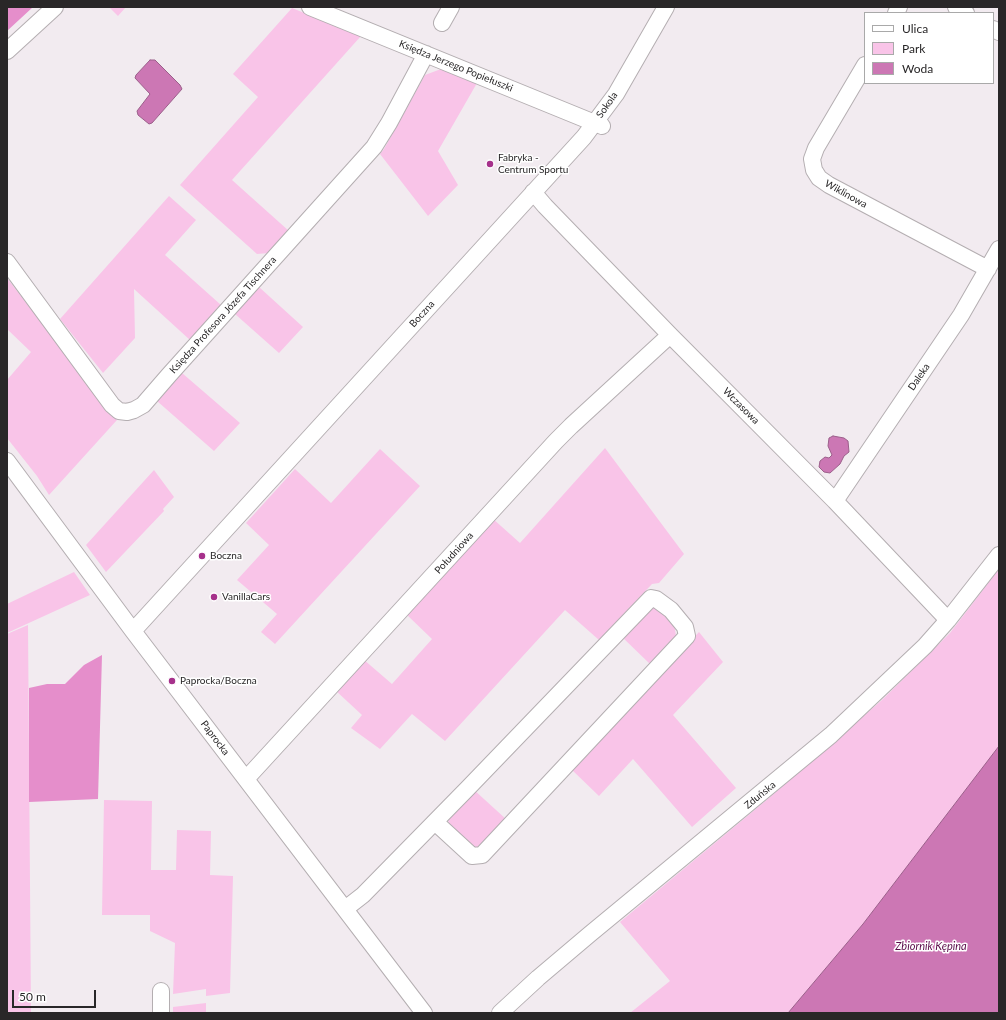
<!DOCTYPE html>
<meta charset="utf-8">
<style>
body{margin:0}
#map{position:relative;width:1006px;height:1020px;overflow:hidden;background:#f2ebf0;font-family:Lato,sans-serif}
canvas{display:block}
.frame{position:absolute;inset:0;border:8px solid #292728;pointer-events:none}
.legend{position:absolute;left:864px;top:12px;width:130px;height:72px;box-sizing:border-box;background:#fff;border:1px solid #a9a9a9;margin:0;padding:5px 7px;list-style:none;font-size:12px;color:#292728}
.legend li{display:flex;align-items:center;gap:8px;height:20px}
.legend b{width:20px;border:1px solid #a9a9a9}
.scale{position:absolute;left:12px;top:990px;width:84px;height:18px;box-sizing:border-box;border:2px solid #292728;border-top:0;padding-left:5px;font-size:12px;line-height:14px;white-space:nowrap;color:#292728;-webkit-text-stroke:3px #fff;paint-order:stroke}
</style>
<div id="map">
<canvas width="1006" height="1020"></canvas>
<div class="frame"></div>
<ul class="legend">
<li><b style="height:5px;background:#fff"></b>Ulica</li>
<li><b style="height:11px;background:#f9c4e8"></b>Park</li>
<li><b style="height:11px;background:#cc77b4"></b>Woda</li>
</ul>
<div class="scale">50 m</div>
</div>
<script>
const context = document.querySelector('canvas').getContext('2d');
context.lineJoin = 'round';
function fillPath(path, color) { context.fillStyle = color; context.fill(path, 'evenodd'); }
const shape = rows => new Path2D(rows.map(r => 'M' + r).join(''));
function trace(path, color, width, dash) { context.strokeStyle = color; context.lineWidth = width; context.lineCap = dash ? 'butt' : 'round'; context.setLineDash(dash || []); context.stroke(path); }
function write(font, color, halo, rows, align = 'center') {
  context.font = font + ' Lato,sans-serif'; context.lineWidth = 3; context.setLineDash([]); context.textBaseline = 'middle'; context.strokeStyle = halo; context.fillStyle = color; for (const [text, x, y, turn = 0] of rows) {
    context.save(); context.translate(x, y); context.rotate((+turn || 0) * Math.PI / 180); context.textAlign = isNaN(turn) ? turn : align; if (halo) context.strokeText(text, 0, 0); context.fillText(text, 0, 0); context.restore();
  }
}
fillPath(shape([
 [109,7,126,7,118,16],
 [292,8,361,36,232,180,289,231,269,253,257,254,180,185,258,97,233,74],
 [441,69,477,83,438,151,458,185,428,216,380,154,384,149,425,75],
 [169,196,196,220,165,255,221,305,190,340,134,289,135,338,103,373,60,319],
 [7,278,117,420,49,495,37,476,7,438,7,380,31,352,7,329],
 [259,287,303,327,279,353,235,314],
 [182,373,240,423,214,451,157,401],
 [605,448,684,554,659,583,652,584,599,640,565,610,445,741,412,714,380,749,351,728,362,715,335,690,363,659,392,684,432,639,406,614,492,518,520,543],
 [380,449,420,486,275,644,261,632,277,614,237,580,269,545,246,523,295,469,331,503],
 [154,470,174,497,163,509,164,511,106,572,86,545],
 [999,569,999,746,863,924,788,1013,630,1013,670,981,620,922,769,798,882,700,950,633],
 [74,572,90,595,7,633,7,604],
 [649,607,662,608,674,623,676,636,650,664,621,636],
 [28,625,31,1013,7,1013,7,634],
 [699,632,723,662,673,715,736,788,692,827,633,759,599,796,571,769],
 [473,789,507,820,482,848,472,848,449,827,448,817],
 [104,800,152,801,151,870,176,870,177,830,211,831,210,875,233,876,230,993,206,996,206,989,173,994,175,943,150,931,150,915,102,915],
 [206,1003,206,1013,173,1013,173,1007]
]), '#f9c4e8');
fillPath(shape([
 [7,7,33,7,7,31],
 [102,655,98,799,29,802,29,688,47,684,65,684,84,665]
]), '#e58ecb');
const water = shape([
 [150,60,155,60,180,85,182,89,152,123,149,124,138,115,137,111,150,94,135,78,136,75,150,60],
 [833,436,844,438,848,441,849,452,844,456,840,464,830,473,824,472,819,467,820,461,825,457,829,458,832,455,828,446,829,438,833,436],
 [999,746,999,1013,788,1013,863,924,999,746]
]);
fillPath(water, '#cc77b4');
trace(water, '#9b5f8a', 1);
const minor = shape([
 [310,7,602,126],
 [956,7,966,13],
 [896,13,899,7],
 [442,23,451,7],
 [993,29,999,32],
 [7,51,55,7],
 [865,65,816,148,812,159,814,170,819,178,829,185,988,269],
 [533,192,545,206,670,335,835,501,948,620],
 [7,262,112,405,119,411,127,412,134,410,143,405,169,375,374,147,389,123,426,54],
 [7,461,133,631,424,1013],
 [835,501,961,315,999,249],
 [133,631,584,137,616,94,666,7],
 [246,779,556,441,571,426,670,335],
 [345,909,363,895,468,788,651,598,656,599,671,610,685,627,687,636,482,855,472,856,435,822],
 [161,1013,161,991],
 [500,1013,538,978,590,934,831,735,925,646,948,620,999,555]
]);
trace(minor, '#b4aeb1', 18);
trace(minor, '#fff', 16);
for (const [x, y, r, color] of [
 [490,164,4,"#a6318b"],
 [202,556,4,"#a6318b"],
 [214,597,4,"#a6318b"],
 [172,681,4,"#a6318b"]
]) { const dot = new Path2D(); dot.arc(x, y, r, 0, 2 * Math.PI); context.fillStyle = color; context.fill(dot); trace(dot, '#fff', 1.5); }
write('10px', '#292728', '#fff', [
 ["Księdza Jerzego Popiełuszki",456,66,22],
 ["Sokola",607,105,-55],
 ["Wiklinowa",846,194,29],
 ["Boczna",422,314,-48],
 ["Księdza Profesora Józefa Tischnera",223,315,-48],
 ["Daleka",919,377,-56],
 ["Wczasowa",741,406,45],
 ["Południowa",454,553,-48],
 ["Paprocka",215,738,53],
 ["Zduńska",760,795,-39]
]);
write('10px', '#292728', '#fff', [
 ["Fabryka -",498,158],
 ["Centrum Sportu",498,170],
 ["Boczna",210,556],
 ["VanillaCars",222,597],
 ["Paprocka/Boczna",180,681]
], 'left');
write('italic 11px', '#5a0c4a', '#fff', [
 ["Zbiornik Kępina",931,946]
]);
</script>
